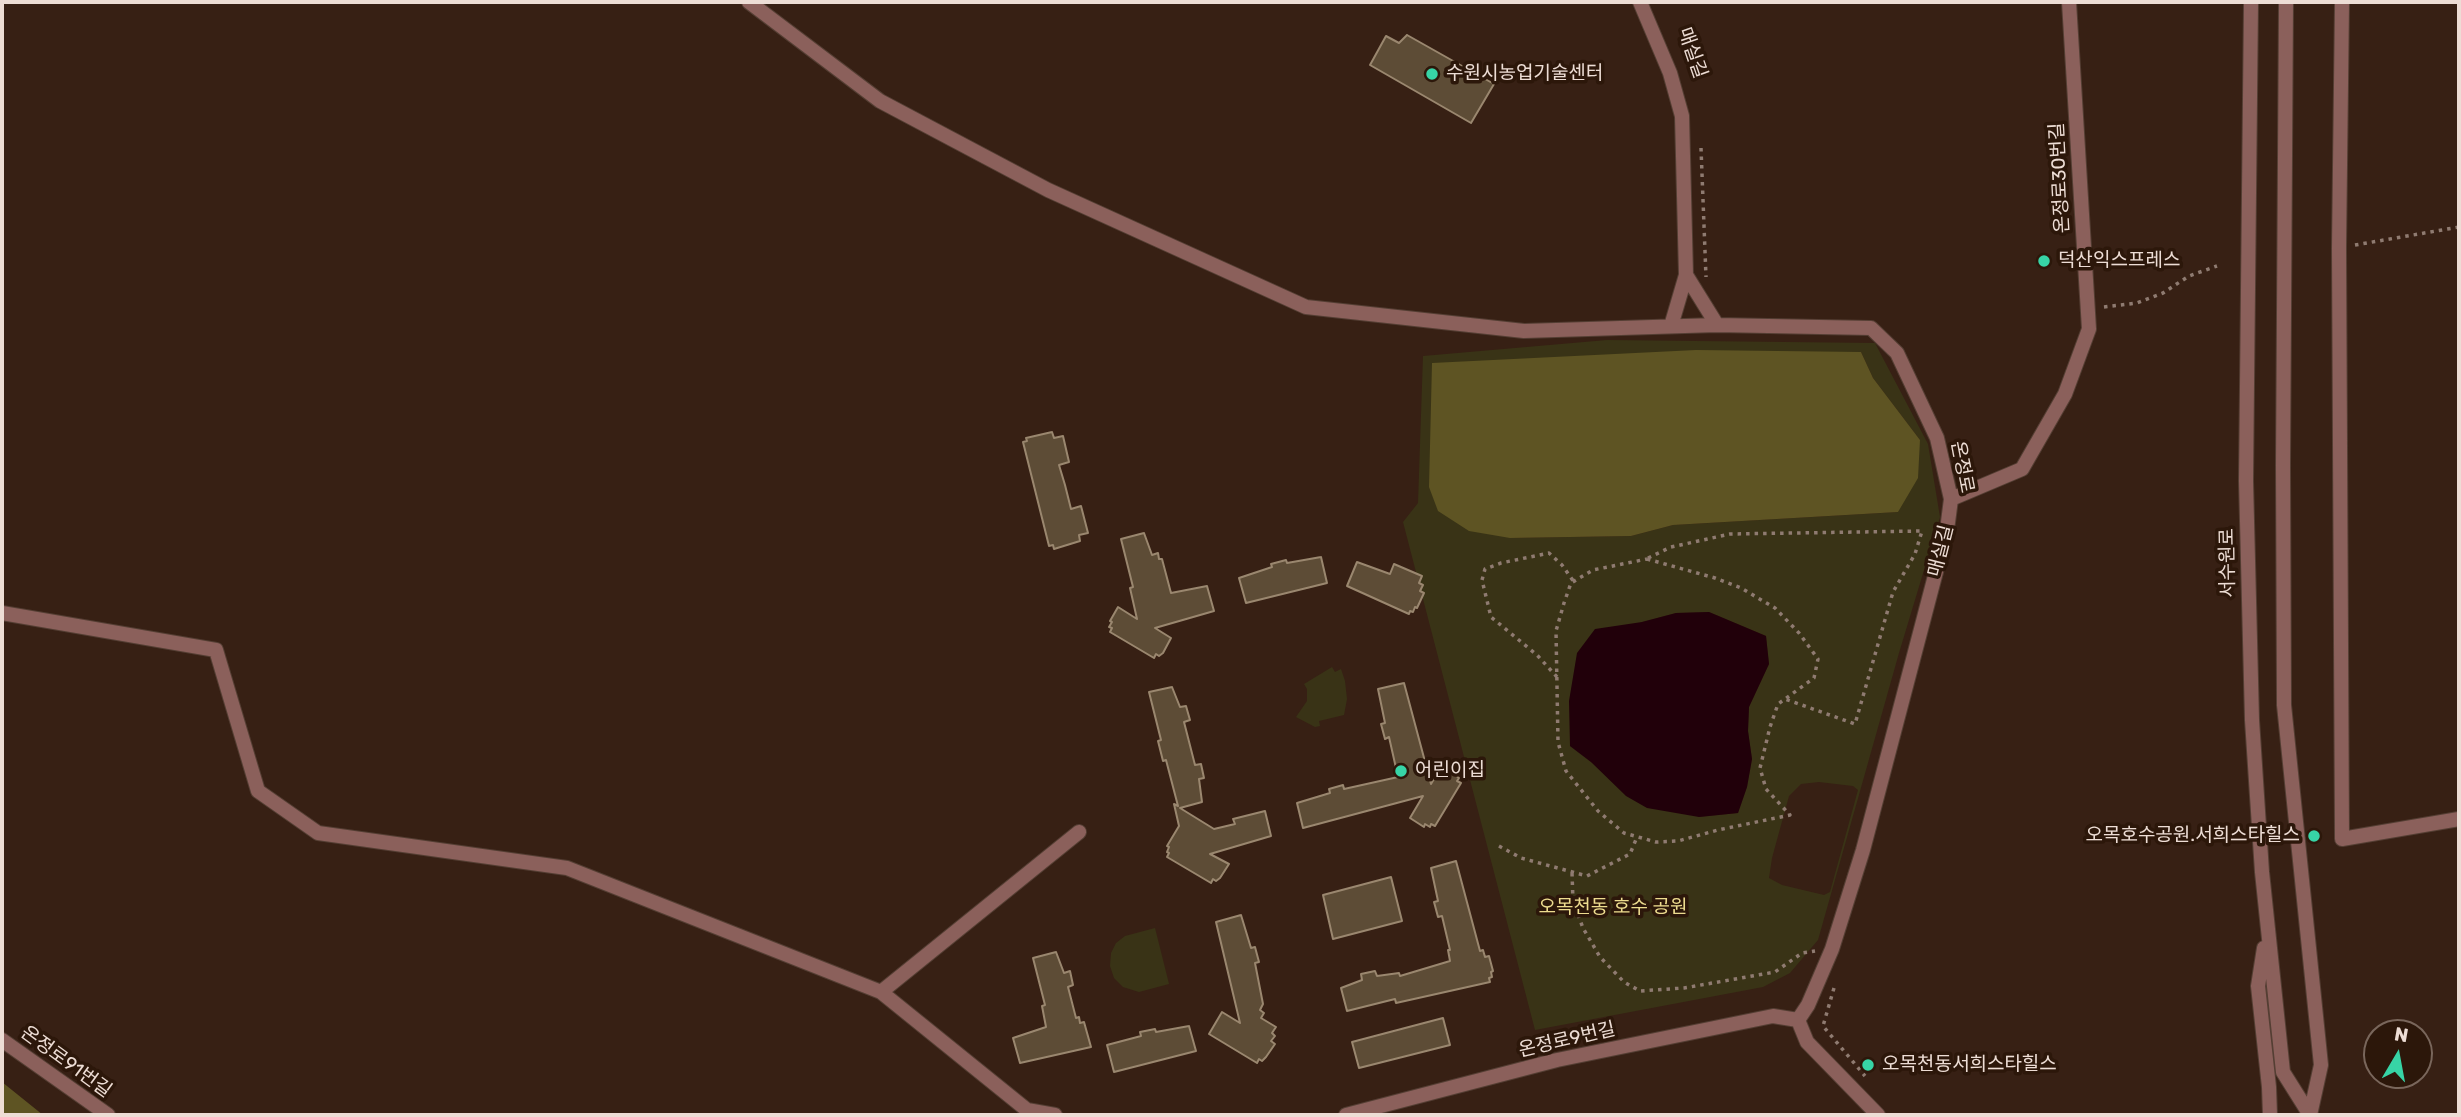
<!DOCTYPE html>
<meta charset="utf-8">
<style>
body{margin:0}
#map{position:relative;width:2461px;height:1117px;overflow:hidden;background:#372014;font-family:Rubik,sans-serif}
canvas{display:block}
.frame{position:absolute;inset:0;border:4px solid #edddd5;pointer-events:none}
.north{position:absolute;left:2363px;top:1019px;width:70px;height:70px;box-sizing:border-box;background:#2c170a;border:2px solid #79665b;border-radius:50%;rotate:10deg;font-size:19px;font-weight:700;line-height:28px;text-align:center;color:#edddd5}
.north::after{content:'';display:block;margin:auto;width:24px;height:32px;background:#37d4a6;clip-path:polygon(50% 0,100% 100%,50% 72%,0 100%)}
</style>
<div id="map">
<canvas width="2461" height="1117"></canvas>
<div class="frame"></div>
<div class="north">N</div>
</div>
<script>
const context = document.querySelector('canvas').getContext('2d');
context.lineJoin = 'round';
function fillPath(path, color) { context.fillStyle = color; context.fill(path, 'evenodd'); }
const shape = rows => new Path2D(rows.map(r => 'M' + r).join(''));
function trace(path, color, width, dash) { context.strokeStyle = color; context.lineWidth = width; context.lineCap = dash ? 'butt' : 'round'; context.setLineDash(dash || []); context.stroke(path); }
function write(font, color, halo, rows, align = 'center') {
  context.font = font + ' Rubik,"Noto Sans KR",sans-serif'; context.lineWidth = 7; context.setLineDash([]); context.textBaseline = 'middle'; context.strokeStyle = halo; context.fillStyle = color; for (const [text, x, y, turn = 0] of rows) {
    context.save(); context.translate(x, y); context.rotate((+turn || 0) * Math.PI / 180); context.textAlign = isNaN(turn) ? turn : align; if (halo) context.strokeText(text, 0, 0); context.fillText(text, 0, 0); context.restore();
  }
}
fillPath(shape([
 [1607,340,1875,343,1928,444,1940,517,1899,653,1818,940,1790,973,1763,987,1535,1030,1403,522,1418,503,1423,356],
 [1861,352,1873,378,1920,440,1898,512,1673,525,1631,536,1510,538],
 [1709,612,1766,636,1769,664,1749,707,1748,731,1752,759,1747,787,1738,813,1699,817,1591,762,1570,746,1642,622,1676,613],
 [1819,782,1853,786,1858,790,1830,892,1824,895,1782,885,1769,878,1772,858,1789,796,1801,784],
 [1332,667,1335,672,1341,669,1345,681,1347,699,1344,715,1319,721,1320,726,1315,727,1296,717,1307,701,1307,689,1304,684],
 [1155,928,1169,984,1139,992,1123,987,1114,978,1110,966,1111,953,1116,943,1125,936]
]), '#393316');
fillPath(shape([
 [1696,350,1861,352,1873,378,1920,440,1918,478,1898,512,1673,525,1631,536,1510,538,1469,531,1438,511,1429,487,1432,363],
 [2,1082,43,1115,2,1115]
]), '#5e5423');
fillPath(shape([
 [1709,612,1766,636,1769,664,1749,707,1748,731,1752,759,1747,787,1738,813,1699,817,1647,808,1626,796,1591,762,1570,746,1569,701,1577,653,1595,629,1642,622,1676,613]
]), '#21000a');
const building = shape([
 [1407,35,1494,84,1471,123,1370,65,1386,36,1399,43,1407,35],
 [1052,432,1054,438,1063,436,1069,462,1059,465,1065,485,1071,509,1081,506,1088,533,1079,535,1080,541,1054,549,1053,545,1049,546,1023,442,1027,441,1026,438,1052,432],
 [1144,533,1152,555,1158,553,1159,559,1162,559,1171,593,1207,586,1214,611,1155,628,1171,638,1163,653,1159,656,1156,654,1154,658,1110,632,1112,628,1109,627,1112,622,1110,621,1118,607,1137,619,1130,588,1133,587,1121,539,1144,533],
 [1321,557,1327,583,1246,603,1239,578,1272,567,1271,564,1286,560,1287,563,1321,557],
 [1357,562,1390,574,1394,564,1422,576,1419,583,1423,585,1420,591,1424,593,1417,608,1415,607,1413,612,1410,611,1409,614,1347,586,1357,562],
 [1404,683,1431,784,1442,765,1456,774,1455,775,1459,778,1457,781,1461,783,1435,826,1431,824,1430,827,1425,824,1424,827,1410,818,1423,796,1303,828,1297,803,1330,793,1329,789,1343,785,1344,789,1398,777,1389,737,1385,739,1381,724,1385,723,1378,689,1404,683],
 [1172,687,1180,707,1186,706,1190,720,1184,722,1195,765,1201,764,1204,778,1199,779,1202,802,1180,808,1214,829,1235,824,1233,819,1265,811,1271,836,1210,854,1229,864,1220,878,1216,881,1213,879,1211,883,1167,857,1169,853,1167,852,1169,847,1167,846,1179,826,1174,804,1178,806,1166,760,1163,761,1158,741,1161,740,1149,692,1172,687],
 [1456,861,1480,951,1483,950,1485,957,1489,956,1493,971,1491,972,1492,977,1489,978,1490,982,1396,1003,1395,999,1347,1011,1341,988,1362,980,1361,974,1375,971,1377,976,1399,973,1400,976,1450,961,1448,950,1450,950,1442,916,1438,917,1434,902,1438,901,1431,868,1456,861],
 [1391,877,1402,921,1333,939,1323,895,1391,877],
 [1241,915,1251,948,1255,947,1259,962,1255,963,1263,1004,1260,1010,1264,1013,1261,1018,1276,1027,1272,1033,1275,1036,1271,1041,1275,1044,1266,1057,1262,1061,1259,1059,1257,1063,1209,1034,1222,1012,1240,1023,1216,922,1241,915],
 [1056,952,1064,973,1070,971,1073,985,1068,987,1076,1018,1079,1017,1080,1023,1084,1022,1091,1047,1020,1063,1013,1038,1046,1027,1042,1006,1045,1005,1033,958,1056,952],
 [1443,1018,1450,1045,1359,1068,1352,1042,1443,1018],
 [1189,1026,1196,1051,1114,1072,1107,1045,1141,1036,1140,1032,1155,1029,1156,1032,1189,1026]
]);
fillPath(building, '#5d4c36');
trace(building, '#9a876f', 2);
const minor = shape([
 [749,2,880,101,1048,190,1306,307,1524,331,1717,325,1871,328,1897,353,1937,438,1951,499,1947,530,1863,850,1832,949,1808,1005,1798,1020,1807,1042,1878,1115],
 [1640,2,1670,73,1682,116,1686,275,1717,325],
 [2342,2,2339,248,2342,839,2459,819],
 [1671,326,1686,275],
 [1951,499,2022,469,2065,394,2089,329,2069,2],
 [2,613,216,650,258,791,318,833,567,868,881,992,1027,1110,1055,1115],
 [881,992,1079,832],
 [2,1040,108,1115],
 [1346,1115,1557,1060,1773,1016,1798,1020]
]);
const tertiary = shape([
 [2251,2,2246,481,2252,720,2262,872,2283,1072,2310,1115],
 [2286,2,2283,465,2284,705,2321,1065,2310,1115],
 [2264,948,2258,986,2269,1087,2270,1115]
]);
trace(minor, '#543e33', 16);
trace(tertiary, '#543e33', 16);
trace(shape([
 [1701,148,1706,277],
 [2355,245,2459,227],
 [2104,307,2137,303,2163,293,2189,276,2217,266],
 [1648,558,1671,547,1730,534,1922,531,1915,554,1893,592,1855,724,1785,699],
 [1647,559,1715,578,1741,588,1775,608,1799,633,1818,659,1814,678,1778,704,1770,727,1760,768,1766,789,1790,815,1718,830,1678,841,1656,842,1624,833,1598,811,1566,771,1558,742,1556,631,1564,603,1571,583,1593,570,1647,559],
 [1557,677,1537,655,1491,617,1482,580,1485,569,1501,563,1549,553,1562,565,1574,582],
 [1499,846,1521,858,1587,876,1630,854,1637,837],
 [1572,873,1573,901,1583,928,1600,957,1624,982,1640,991,1684,988,1775,972,1802,953,1815,951],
 [1834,988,1823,1026,1865,1076]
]), '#8f7b71', 3.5, [3.5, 5]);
trace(minor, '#8b605b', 14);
trace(tertiary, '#8b605b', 14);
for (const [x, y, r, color] of [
 [1432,74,7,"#37d4a6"],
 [2044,261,7,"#37d4a6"],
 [1401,771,7,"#37d4a6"],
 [2314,836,7,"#37d4a6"],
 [1868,1065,7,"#37d4a6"]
]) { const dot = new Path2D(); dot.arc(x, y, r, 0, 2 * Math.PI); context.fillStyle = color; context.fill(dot); trace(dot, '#2c170a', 2.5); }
write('19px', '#edddd5', '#2c170a', [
 ["매실길",1692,53,71],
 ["온정로30번길",2060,178,-93],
 ["온정로",1962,467,79],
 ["매실길",1941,551,-76],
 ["서수원로",2228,563,-91],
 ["온정로9번길",1567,1040,-13],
 ["온정로91번길",66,1062,36]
]);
write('19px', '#edddd5', '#2c170a', [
 ["수원시농업기술센터",1446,74],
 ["덕산익스프레스",2058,261],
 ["어린이집",1415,771],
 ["오목호수공원.서희스타힐스",2300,836,"right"],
 ["오목천동서희스타힐스",1882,1065]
], 'left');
write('19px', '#eddc8f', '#2c170a', [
 ["오목천동 호수 공원",1613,908]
]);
</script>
